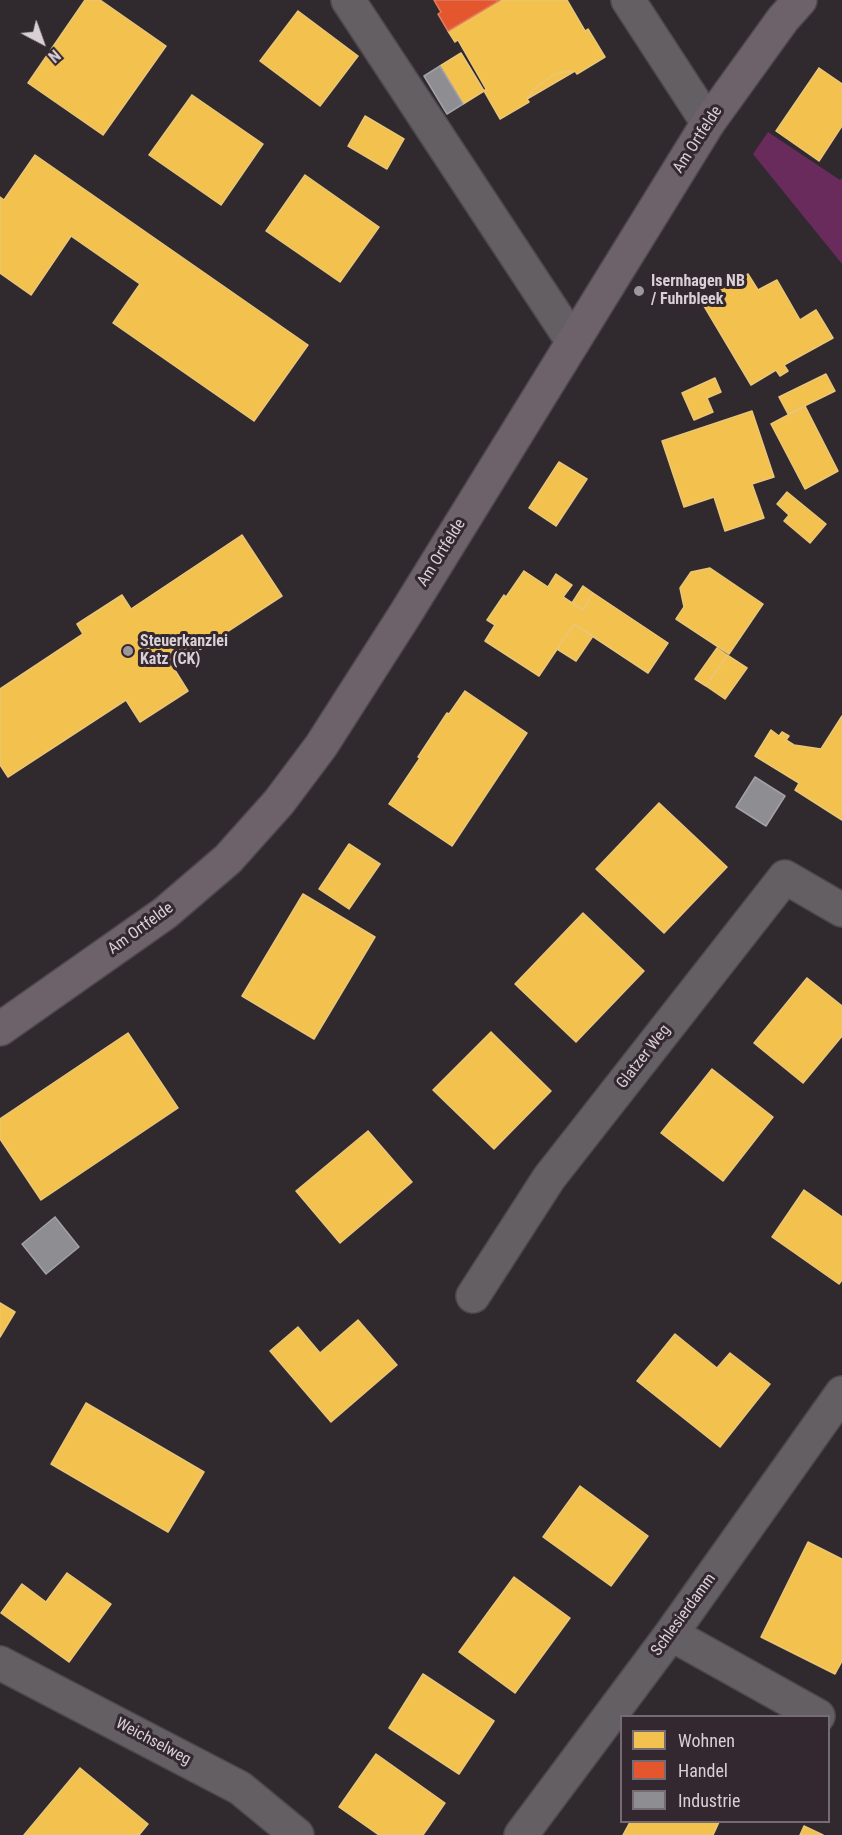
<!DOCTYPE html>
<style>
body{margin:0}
#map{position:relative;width:842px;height:1835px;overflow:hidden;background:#302a2f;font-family:"Roboto Condensed",sans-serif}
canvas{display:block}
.legend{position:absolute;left:620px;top:1715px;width:210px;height:108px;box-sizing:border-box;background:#332730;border:2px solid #756b72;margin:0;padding:8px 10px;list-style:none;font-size:18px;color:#d8d0d5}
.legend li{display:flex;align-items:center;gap:12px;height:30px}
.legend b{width:30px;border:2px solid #756b72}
.north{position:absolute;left:12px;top:12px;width:60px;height:60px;-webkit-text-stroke:4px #332730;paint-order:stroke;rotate:139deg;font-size:16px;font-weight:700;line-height:24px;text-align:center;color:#d8d0d5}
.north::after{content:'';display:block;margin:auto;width:21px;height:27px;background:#d8d0d5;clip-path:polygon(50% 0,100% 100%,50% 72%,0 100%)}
</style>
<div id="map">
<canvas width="842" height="1835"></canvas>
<ul class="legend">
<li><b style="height:16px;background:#f2c14e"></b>Wohnen</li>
<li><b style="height:16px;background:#e4572e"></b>Handel</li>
<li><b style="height:16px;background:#8d8d92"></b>Industrie</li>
</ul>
<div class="north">N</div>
</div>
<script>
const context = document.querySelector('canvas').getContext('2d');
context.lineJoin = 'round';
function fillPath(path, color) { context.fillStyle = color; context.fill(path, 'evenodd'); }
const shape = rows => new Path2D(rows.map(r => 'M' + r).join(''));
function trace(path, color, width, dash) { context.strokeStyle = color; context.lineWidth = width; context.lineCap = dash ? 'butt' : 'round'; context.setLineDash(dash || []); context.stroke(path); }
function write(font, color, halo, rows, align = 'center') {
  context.font = font + ' "Roboto Condensed",sans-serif'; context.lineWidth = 6; context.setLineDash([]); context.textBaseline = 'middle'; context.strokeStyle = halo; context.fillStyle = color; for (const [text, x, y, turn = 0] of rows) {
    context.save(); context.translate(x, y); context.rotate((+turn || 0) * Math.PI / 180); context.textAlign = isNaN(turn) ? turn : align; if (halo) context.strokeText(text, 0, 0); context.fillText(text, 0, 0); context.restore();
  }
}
fillPath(shape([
 [768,132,840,180,842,178,842,264,753,154]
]), '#682b5b');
const homes = shape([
 [85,0,100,0,166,46,103,135,28,83,85,0],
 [500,0,567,0,585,31,588,29,605,57,577,74,575,71,563,72,553,75,534,89,527,99,529,102,500,119,484,91,486,89,458,40,455,42,448,31,500,0],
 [298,11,358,56,320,106,260,61,298,11],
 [461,53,484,91,463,104,440,66,461,53],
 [819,68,842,84,842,126,819,161,776,131,819,68],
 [575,71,527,99,534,89,553,75,563,72,575,71],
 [192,95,263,144,221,205,149,155,192,95],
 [365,116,404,139,387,169,348,146,365,116],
 [35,155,308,345,254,421,113,323,140,284,71,236,31,295,0,273,0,197,4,200,35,155],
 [305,175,379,227,340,282,266,231,305,175],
 [748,274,758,290,777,280,800,320,816,310,833,338,784,365,788,371,780,376,776,370,751,385,701,301,748,274],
 [826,374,835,391,788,414,779,397,826,374],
 [715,378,721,392,707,398,713,412,694,420,682,393,715,378],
 [805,406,838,471,805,489,771,424,805,406],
 [752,411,774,477,752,484,764,518,725,531,714,497,684,507,662,441,752,411],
 [559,462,587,479,556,526,529,508,559,462],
 [787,492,826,524,810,543,784,521,789,515,777,504,787,492],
 [242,535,282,596,173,667,188,691,140,722,126,700,8,777,0,765,0,689,83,634,77,624,122,595,131,609,242,535],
 [710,568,763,604,729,654,676,619,684,607,680,588,691,572,710,568],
 [524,571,548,587,556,574,572,585,563,597,583,610,593,593,668,643,648,673,574,624,539,676,485,641,495,625,487,620,504,595,506,597,524,571],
 [583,586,593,593,583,610,572,603,583,586],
 [574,624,593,636,576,661,557,649,574,624],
 [717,648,727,655,706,686,695,679,717,648],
 [727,655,747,668,725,699,706,686,727,655],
 [465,691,527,733,452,846,389,804,420,758,418,757,447,713,449,714,465,691],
 [842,716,842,820,795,790,799,783,755,756,771,730,779,736,782,732,789,736,786,740,794,745,821,749,842,716],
 [659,803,727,867,664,933,596,869,659,803],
 [349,844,380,864,349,909,319,889,349,844],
 [303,894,375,937,314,1039,242,996,303,894],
 [583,913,644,971,576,1042,515,984,583,913],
 [807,978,842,1006,842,1036,803,1083,754,1043,807,978],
 [491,1032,551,1091,494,1149,433,1090,491,1032],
 [128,1033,178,1108,41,1200,0,1139,0,1119,128,1033],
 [712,1069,773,1117,723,1181,661,1133,712,1069],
 [368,1131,412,1182,340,1243,296,1191,368,1131],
 [804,1190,842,1217,842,1280,839,1284,772,1237,804,1190],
 [0,1303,15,1312,0,1337,0,1303],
 [358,1320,397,1365,331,1422,270,1351,298,1327,320,1353,358,1320],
 [675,1334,717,1368,730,1353,770,1384,720,1447,637,1381,675,1334],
 [86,1403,204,1472,168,1532,51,1464,86,1403],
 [580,1486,648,1536,611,1586,543,1537,580,1486],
 [808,1542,842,1559,842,1661,835,1674,761,1637,808,1542],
 [67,1573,111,1604,69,1662,1,1613,22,1584,46,1602,67,1573],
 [514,1577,570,1618,515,1693,459,1652,514,1577],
 [423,1674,494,1721,459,1774,389,1728,423,1674],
 [376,1754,445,1803,423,1835,379,1835,339,1807,376,1754],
 [80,1768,148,1824,139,1835,24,1835,80,1768],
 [630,1822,719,1822,713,1835,623,1835,630,1822],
 [804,1826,823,1835,800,1835,804,1826]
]);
fillPath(homes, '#f2c14e');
trace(homes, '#eac676', 1.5);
const shops = shape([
 [434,0,500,0,448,31,438,14,441,12,434,0]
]);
fillPath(shops, '#e4572e');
trace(shops, '#e07b60', 1.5);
const industry = shape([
 [440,66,463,104,447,114,424,76,440,66],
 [755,777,785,796,766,826,736,807,755,777],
 [55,1217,79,1247,46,1274,22,1244,55,1217]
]);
fillPath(industry, '#8d8d92');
trace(industry, '#a4a1a6', 1.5);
const minor = shape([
 [348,0,573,342],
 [628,0,708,123],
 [473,1296,549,1178,785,877,842,910],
 [671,1634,818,1716],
 [0,1663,240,1788,297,1835],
 [521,1835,671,1634,842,1393]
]);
const major = shape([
 [0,1029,165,913,228,859,279,802,321,746,406,613,708,123,783,19,800,0]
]);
trace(minor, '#4e484c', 36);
trace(major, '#4e484c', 36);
trace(minor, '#635f62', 33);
trace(major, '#6d616a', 33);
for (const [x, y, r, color] of [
 [639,291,6,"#9d969b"],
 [128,651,6,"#9d969b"]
]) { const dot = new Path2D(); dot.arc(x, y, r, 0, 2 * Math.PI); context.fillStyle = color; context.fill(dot); trace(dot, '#332730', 2); }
write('16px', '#d8d0d5', '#332730', [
 ["Am Ortfelde",698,140,-57],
 ["Am Ortfelde",442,553,-58],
 ["Am Ortfelde",141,929,-36],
 ["Glatzer Weg",644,1057,-52],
 ["Schlesierdamm",684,1615,-54],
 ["Weichselweg",153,1742,28]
]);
write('bold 16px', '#d8d0d5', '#332730', [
 ["Isernhagen NB",651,282],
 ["/ Fuhrbleek",651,300],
 ["Steuerkanzlei",140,642],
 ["Katz (CK)",140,660]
], 'left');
</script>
